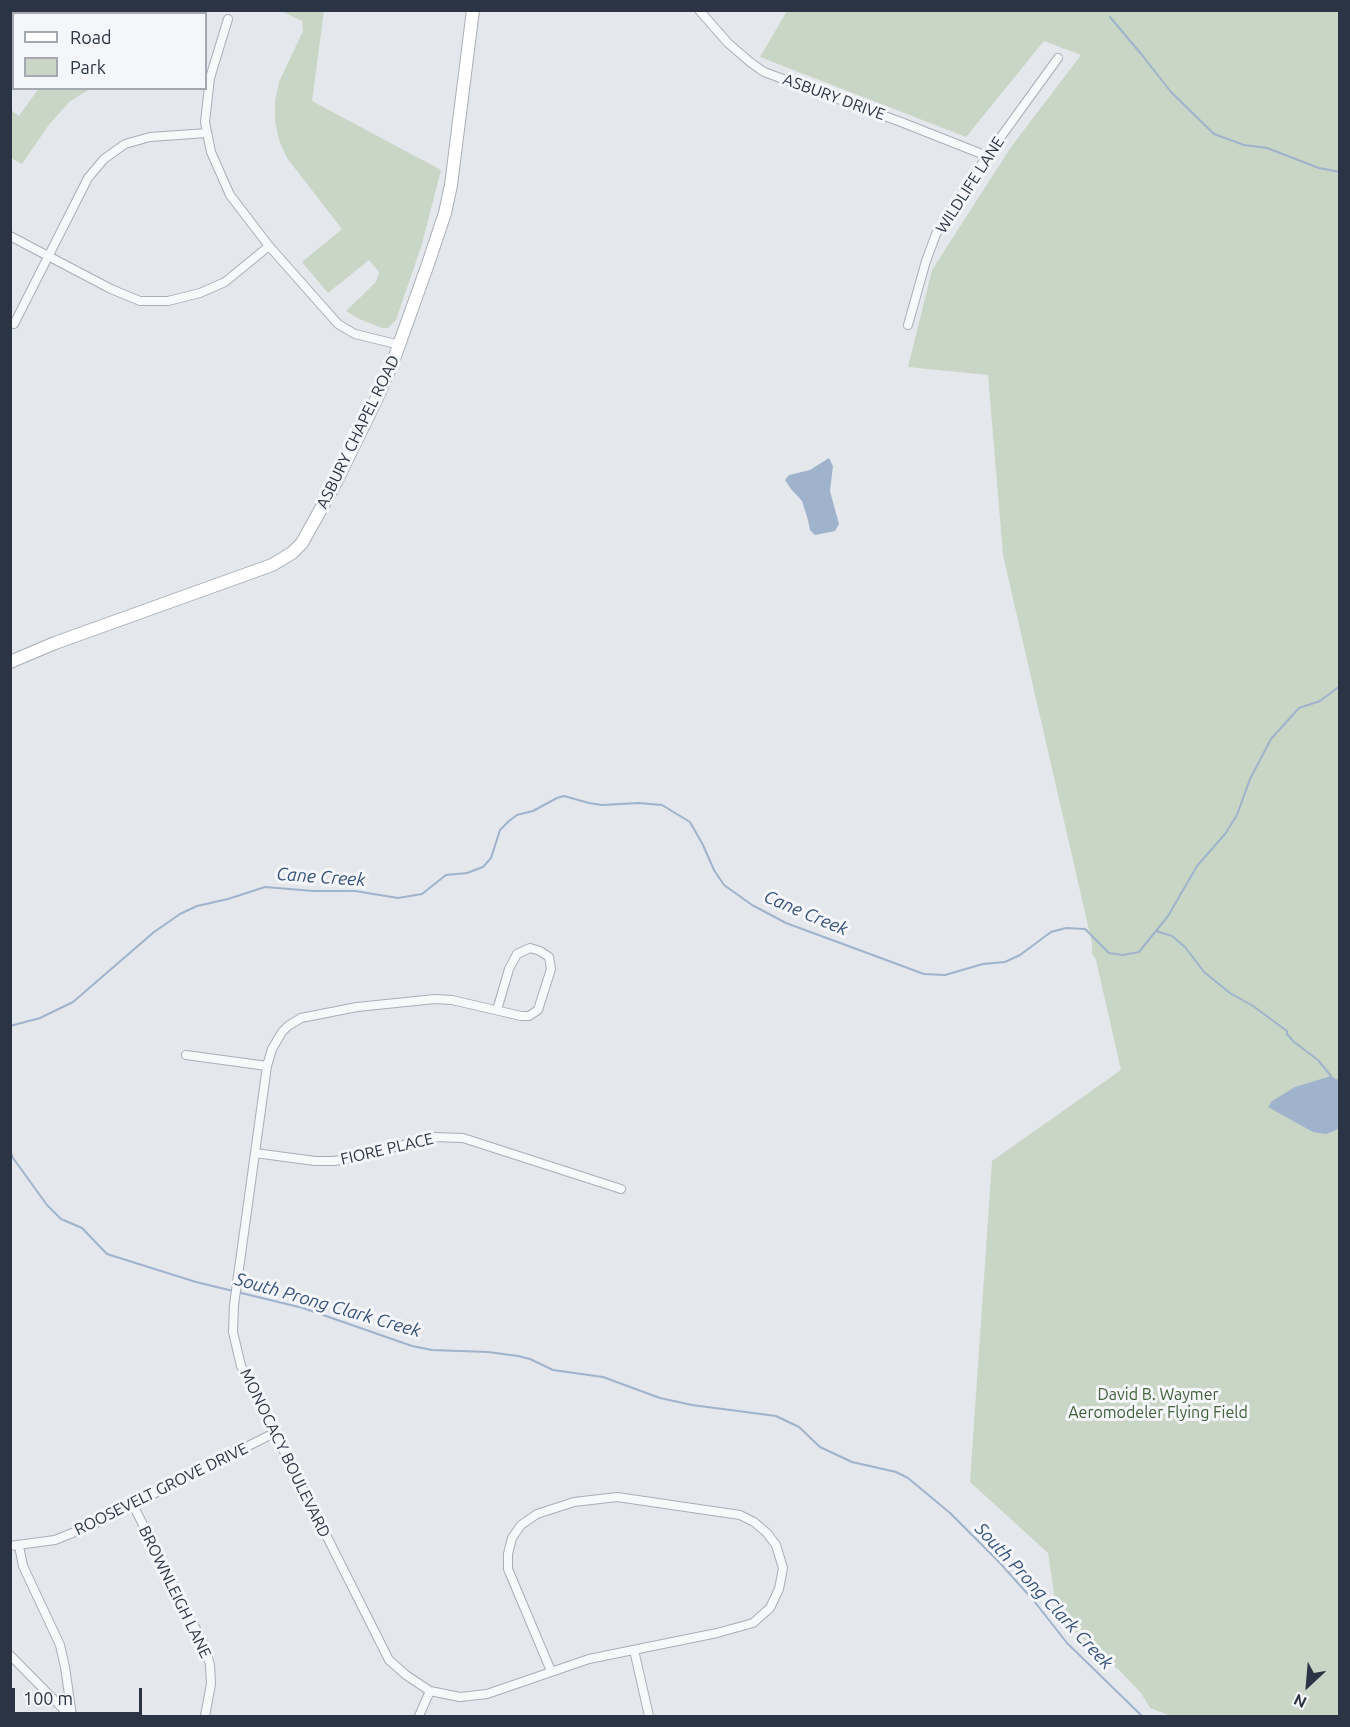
<!DOCTYPE html>
<style>
body{margin:0}
#map{position:relative;width:1350px;height:1727px;overflow:hidden;background:#e4e7ec;font-family:Ubuntu,sans-serif}
canvas{display:block}
.frame{position:absolute;inset:0;border:12px solid #2b3445;pointer-events:none}
.legend{position:absolute;left:12px;top:12px;width:195px;height:78px;box-sizing:border-box;background:#f4f6f9;border:2px solid #a4a8b1;margin:0;padding:8px 10px;list-style:none;font-size:18px;color:#2b3445}
.legend li{display:flex;align-items:center;gap:12px;height:30px}
.legend b{width:30px;border:2px solid #a4a8b1}
.north{position:absolute;left:1278px;top:1655px;width:60px;height:60px;-webkit-text-stroke:4px #f4f6f9;paint-order:stroke;rotate:206deg;font-size:16px;font-weight:700;line-height:24px;text-align:center;color:#2b3445}
.north::after{content:'';display:block;margin:auto;width:21px;height:27px;background:#2b3445;clip-path:polygon(50% 0,100% 100%,50% 72%,0 100%)}
.scale{position:absolute;left:12px;top:1688px;width:130px;height:27px;box-sizing:border-box;border:3px solid #2b3445;border-top:0;padding-left:8px;font-size:18px;line-height:21px;white-space:nowrap;color:#2b3445;-webkit-text-stroke:4px #f4f6f9;paint-order:stroke}
</style>
<div id="map">
<canvas width="1350" height="1727"></canvas>
<div class="frame"></div>
<ul class="legend">
<li><b style="height:8px;background:#fff"></b>Road</li>
<li><b style="height:16px;background:#c9d6c5"></b>Park</li>
</ul>
<div class="north">N</div>
<div class="scale">100 m</div>
</div>
<script>
const context = document.querySelector('canvas').getContext('2d');
context.lineJoin = 'round';
function fillPath(path, color) { context.fillStyle = color; context.fill(path, 'evenodd'); }
const shape = rows => new Path2D(rows.map(r => 'M' + r).join(''));
function trace(path, color, width, dash) { context.strokeStyle = color; context.lineWidth = width; context.lineCap = dash ? 'butt' : 'round'; context.setLineDash(dash || []); context.stroke(path); }
function write(font, color, halo, rows, align = 'center') {
  context.font = font + ' Ubuntu,sans-serif'; context.lineWidth = 6; context.setLineDash([]); context.textBaseline = 'middle'; context.strokeStyle = halo; context.fillStyle = color; for (const [text, x, y, turn = 0] of rows) {
    context.save(); context.translate(x, y); context.rotate((+turn || 0) * Math.PI / 180); context.textAlign = isNaN(turn) ? turn : align; if (halo) context.strokeText(text, 0, 0); context.fillText(text, 0, 0); context.restore();
  }
}
fillPath(shape([
 [94,10,167,10,167,11,166,14,92,13],
 [281,11,324,11,312,101,441,170,422,244,396,320,388,328,382,328,359,319,346,311,376,282,379,272,369,260,328,293,302,262,342,229,287,158,279,140,275,121,275,101,279,82,303,31,302,21],
 [787,11,1339,11,1339,1716,1171,1716,1150,1708,1141,1693,1119,1670,1101,1657,1093,1644,1078,1636,1066,1615,1056,1607,1048,1553,970,1482,992,1161,1121,1070,1096,960,1092,953,1092,943,1003,555,988,375,908,367,932,270,1011,147,1081,55,1044,41,966,137,760,57],
 [39,88,90,89,69,102,48,126,22,164,11,158,11,110,19,116]
]), '#c9d6c5');
fillPath(shape([
 [829,458,833,466,830,491,839,524,835,531,815,535,810,530,808,520,802,501,791,489,785,480,789,475,810,470],
 [1331,1076,1340,1081,1339,1128,1334,1131,1326,1134,1313,1132,1268,1107,1272,1101,1295,1087]
]), '#9fb4cc');
trace(shape([
 [1110,17,1142,55,1171,92,1214,134,1244,145,1267,148,1319,168,1340,172],
 [1156,931,1172,936,1185,947,1204,972,1230,993,1253,1006,1287,1031,1287,1034,1294,1042,1318,1060,1331,1076,1331,1078],
 [10,1026,40,1018,73,1002,154,932,180,914,197,906,228,899,265,887,313,891,355,891,398,898,422,894,446,875,467,873,483,867,491,858,500,830,509,821,517,815,533,811,557,798,564,796,589,803,602,805,639,803,662,805,690,822,703,845,714,870,724,885,752,905,786,923,924,974,945,975,983,964,1005,962,1020,955,1051,932,1066,928,1085,929,1109,953,1123,955,1139,952,1168,916,1197,866,1225,834,1237,815,1250,779,1271,739,1299,708,1320,701,1340,686],
 [10,1151,13,1158,47,1205,61,1219,82,1228,107,1254,196,1282,303,1308,412,1346,432,1350,488,1352,518,1356,530,1359,553,1370,603,1377,660,1398,692,1405,776,1416,799,1427,820,1447,852,1462,896,1472,908,1478,950,1513,1000,1563,1034,1601,1067,1643,1142,1716]
]), '#9fb4cc', 2);
const street = shape([
 [699,10,728,43,750,62,764,72,901,122,987,156],
 [228,19,210,78,205,122,211,152,230,195,269,246,338,324,355,334,400,345],
 [10,236,111,289,140,301,168,301,200,293,225,282,269,246],
 [14,324,88,178,104,159,125,144,150,137,207,133],
 [908,325,926,261,936,234,987,156,1058,58],
 [497,1010,509,969,517,954,530,948,540,951,549,957,551,969,538,1010,529,1016,521,1016,452,1000,435,999,357,1007,301,1018,288,1026,282,1032,272,1049,267,1066,234,1305,233,1332,241,1366,389,1660,406,1675,430,1691,460,1697,487,1694,589,1659,717,1633,753,1623,770,1608,779,1589,783,1568,776,1545,767,1533,754,1522,740,1515,617,1497,574,1502,537,1514,521,1525,512,1538,508,1554,508,1569,551,1671],
 [186,1055,267,1066],
 [255,1153,315,1161,334,1161,354,1158,433,1137,463,1138,621,1189],
 [133,1505,205,1647,210,1665,211,1684,205,1716],
 [10,1546,55,1540,92,1525,274,1433],
 [19,1546,23,1566,60,1645,65,1667,72,1716],
 [634,1650,649,1716],
 [10,1655,70,1716],
 [419,1716,430,1691]
]);
const secondary = shape([
 [10,662,55,643,272,565,292,553,302,543,337,480,377,398,394,359,428,264,445,213,451,185,473,10]
]);
trace(street, '#a9aeb7', 10);
trace(secondary, '#a9aeb7', 14);
trace(street, '#f7f8fa', 8);
trace(secondary, '#fff', 12);
write('16px', '#2b3445', '#f4f6f9', [
 ["ASBURY DRIVE",834,97,20],
 ["WILDLIFE LANE",970,185,-57],
 ["ASBURY CHAPEL ROAD",358,432,-64],
 ["FIORE PLACE",387,1149,-13],
 ["MONOCACY BOULEVARD",285,1453,64],
 ["ROOSEVELT GROVE DRIVE",161,1489,-26],
 ["BROWNLEIGH LANE",175,1592,64]
]);
write('16px', '#3f6138', '#f4f6f9', [
 ["David B. Waymer",1158,1395],
 ["Aeromodeler Flying Field",1158,1413]
]);
write('italic 18px', '#34527a', '#f4f6f9', [
 ["Cane Creek",321,877,4],
 ["Cane Creek",806,913,23],
 ["South Prong Clark Creek",328,1305,16],
 ["South Prong Clark Creek",1044,1596,47]
]);
</script>
